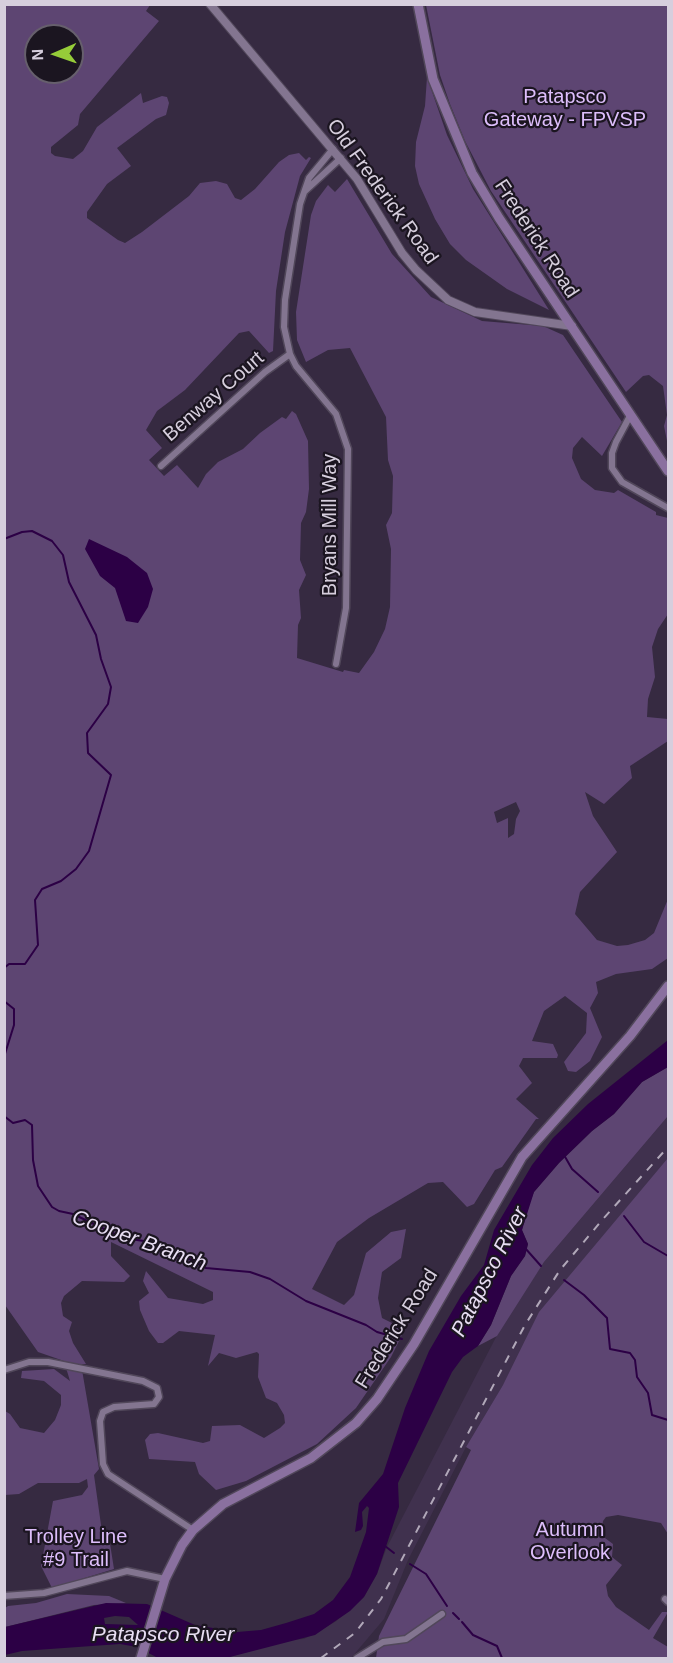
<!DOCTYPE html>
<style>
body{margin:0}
#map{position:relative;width:673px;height:1663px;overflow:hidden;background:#362a41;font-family:Arial,sans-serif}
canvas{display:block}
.frame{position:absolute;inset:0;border:6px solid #d6cedd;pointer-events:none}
.north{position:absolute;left:24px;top:24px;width:60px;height:60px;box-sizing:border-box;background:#1b1520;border:2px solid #665f6c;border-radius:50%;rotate:268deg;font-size:16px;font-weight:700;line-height:24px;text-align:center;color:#d6cedd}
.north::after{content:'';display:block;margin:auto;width:21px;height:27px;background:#96cc39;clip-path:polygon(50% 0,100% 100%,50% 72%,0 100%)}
</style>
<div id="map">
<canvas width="673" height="1663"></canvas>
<div class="frame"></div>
<div class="north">N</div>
</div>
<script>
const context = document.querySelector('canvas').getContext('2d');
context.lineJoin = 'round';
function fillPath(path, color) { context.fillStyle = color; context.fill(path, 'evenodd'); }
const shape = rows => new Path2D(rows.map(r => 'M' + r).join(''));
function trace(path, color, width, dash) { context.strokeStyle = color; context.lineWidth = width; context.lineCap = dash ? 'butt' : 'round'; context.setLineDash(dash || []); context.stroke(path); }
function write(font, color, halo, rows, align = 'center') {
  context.font = font + ' Arial,sans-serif'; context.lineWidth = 4.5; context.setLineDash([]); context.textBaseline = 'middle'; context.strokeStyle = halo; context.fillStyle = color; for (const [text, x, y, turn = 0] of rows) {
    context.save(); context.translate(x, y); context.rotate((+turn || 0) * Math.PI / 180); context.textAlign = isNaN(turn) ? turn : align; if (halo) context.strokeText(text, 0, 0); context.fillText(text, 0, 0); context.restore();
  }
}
fillPath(shape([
 [668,1116,668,1172,551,1305,466,1447,408,1560,384,1619,351,1658,226,1658,289,1640,304,1639,335,1622,364,1597,377,1574,387,1547,506,1318,544,1262]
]), '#40314e');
fillPath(shape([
 [5,5,150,5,146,11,159,21,80,114,78,125,51,147,51,153,55,156,73,159,83,151,97,127,141,93,143,103,162,96,167,97,169,103,166,115,156,119,117,148,131,166,107,184,87,212,87,218,118,240,125,243,142,232,189,196,200,183,216,181,227,184,235,198,241,200,255,189,279,162,289,155,299,153,306,160,309,157,311,158,300,176,285,232,276,291,273,351,269,353,249,331,239,333,185,390,157,411,146,430,162,448,149,460,164,476,177,465,198,488,206,474,218,462,243,449,260,433,282,417,286,419,292,411,296,414,308,441,309,489,306,512,301,523,300,560,306,575,299,590,301,618,298,625,297,658,343,672,344,670,359,673,374,652,385,629,390,607,391,549,386,525,392,513,393,476,388,460,386,417,350,348,328,350,306,362,297,340,296,312,311,215,316,201,328,185,335,192,347,179,392,254,431,297,482,321,543,326,563,335,622,422,602,456,582,437,573,448,572,458,581,479,595,490,614,493,618,490,656,512,656,515,668,518,668,614,658,629,652,647,655,677,648,699,647,717,668,719,668,741,630,766,632,778,604,804,585,792,593,816,617,852,580,892,575,914,597,940,617,946,628,945,645,940,654,933,668,899,668,958,652,969,616,974,596,982,598,993,590,1008,602,1037,590,1061,576,1072,568,1071,564,1062,586,1033,587,1013,565,996,544,1011,532,1041,553,1044,558,1055,557,1058,523,1058,519,1066,532,1083,516,1099,539,1119,536,1119,502,1167,495,1170,474,1204,467,1207,443,1182,428,1183,369,1218,337,1242,312,1289,344,1305,354,1295,366,1253,391,1232,406,1229,401,1258,382,1272,378,1298,382,1318,396,1325,402,1335,391,1357,356,1408,317,1444,246,1481,216,1490,199,1474,195,1462,149,1459,145,1440,150,1434,158,1433,203,1443,210,1441,212,1426,240,1425,264,1438,280,1428,285,1423,284,1415,277,1403,266,1398,258,1377,259,1354,257,1352,236,1358,219,1353,208,1366,215,1335,179,1331,163,1343,158,1343,149,1331,140,1310,139,1301,149,1293,143,1281,146,1271,168,1298,203,1304,213,1300,213,1292,111,1242,111,1256,130,1276,124,1282,82,1281,64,1296,61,1303,63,1316,72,1322,69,1331,73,1343,86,1364,81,1364,99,1469,94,1475,102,1532,108,1531,114,1569,52,1588,41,1566,53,1501,82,1495,88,1487,87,1479,79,1483,38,1483,19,1494,5,1495,5,1411,10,1414,20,1428,44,1433,55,1420,61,1405,61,1395,44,1381,21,1378,22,1371,54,1369,70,1381,64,1361,38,1352,5,1305],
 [36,36,72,36,72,72,36,72],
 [516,802,520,811,516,819,514,834,508,838,508,818,497,823,494,812],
 [426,5,668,5,668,446,664,426,667,415,663,386,649,375,643,376,626,392,491,191,465,141,450,104,440,75],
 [427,77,447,135,473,189,549,310,507,289,466,260,450,244,435,219,419,184,415,166,416,142,425,106],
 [668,1067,668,1116,544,1262,497,1336,478,1346,491,1325,511,1276,525,1256,528,1244,522,1230,525,1215,534,1192,559,1163,592,1131,614,1114,642,1082],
 [668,1158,668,1534,661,1523,618,1515,606,1517,603,1521,601,1535,613,1544,612,1557,622,1565,606,1585,608,1596,616,1607,649,1630,662,1612,668,1612,653,1638,668,1647,668,1658,376,1658,379,1636,471,1450,466,1447,503,1385,539,1312],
 [67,1594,109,1596,126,1603,94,1605,5,1627,5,1608,8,1606,36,1603]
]), '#5d4572');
fillPath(shape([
 [89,539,127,557,147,573,153,589,148,607,138,623,126,621,115,588,100,576,85,549],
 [668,1040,668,1067,642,1082,614,1114,592,1131,559,1163,534,1192,522,1230,528,1244,525,1256,511,1276,491,1325,478,1346,463,1357,452,1372,398,1483,399,1507,377,1574,364,1597,350,1611,315,1635,226,1658,158,1658,137,1647,120,1644,22,1651,5,1655,5,1627,106,1603,147,1604,195,1625,237,1632,261,1630,286,1623,314,1614,333,1600,350,1577,366,1532,369,1508,367,1506,362,1512,363,1526,361,1530,355,1532,359,1503,383,1474,405,1408,429,1351,461,1296,484,1265,494,1230,532,1165,553,1138,588,1104],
 [115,1616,129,1617,138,1625,105,1624,104,1618]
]), '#2c0045');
trace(shape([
 [4,539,22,532,32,531,52,541,63,555,69,582,96,635,101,659,111,687,108,704,87,733,88,753,111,775,89,851,76,869,61,881,42,889,35,900,38,945,25,964,9,964,4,968],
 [4,1001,14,1009,14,1025,4,1057],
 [4,1116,13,1123,25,1120,32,1125,33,1160,38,1186,52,1207,59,1211,73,1214,123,1238,151,1242,164,1254,186,1257,206,1268,250,1272,270,1279,306,1301,366,1325,377,1332,402,1339],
 [564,1155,572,1169,598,1192],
 [624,1216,644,1242,668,1256],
 [525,1248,541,1266],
 [564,1280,584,1295,607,1318,610,1349,630,1353,635,1360,637,1377,648,1393,652,1415,668,1420],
 [385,1546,394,1553],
 [410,1564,426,1574,447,1606],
 [453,1613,459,1619],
 [462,1622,473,1635,497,1646,502,1658,509,1658]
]), '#2c0045', 2);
const minor = shape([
 [333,149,309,178,300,204,285,300,284,327,290,354,296,366,336,414,348,449,346,608,336,664],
 [305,191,341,158],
 [631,414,616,442,612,453,612,468,622,482,668,508],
 [161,466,265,372,290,354],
 [4,1370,29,1362,48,1362,143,1381,157,1388,159,1397,154,1404,114,1407,103,1412,100,1421,103,1464,108,1474,193,1530],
 [4,1596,44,1593,127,1571,165,1579],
 [665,1599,668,1602],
 [357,1658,383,1642,406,1639,442,1614]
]);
const tertiary = shape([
 [210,4,357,179,402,253,416,270,448,300,475,312,572,326]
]);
const secondary = shape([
 [418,4,433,79,472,173,499,218,668,471],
 [141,1658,165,1579,182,1545,193,1530,223,1504,311,1458,356,1423,377,1399,414,1344,522,1157,630,1036,668,986]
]);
trace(minor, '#51475a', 9);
trace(tertiary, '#51475a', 10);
trace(secondary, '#51475a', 12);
trace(minor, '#837590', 6);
trace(tertiary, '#837590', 8);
trace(secondary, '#8a709f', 9);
trace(shape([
 [321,1658,355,1633,381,1599,525,1325,560,1270,603,1219,668,1147]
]), '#b1a8b9', 2, [8, 8]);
write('20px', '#ddbefb', '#1b1520', [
 ["Patapsco",565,97],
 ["Gateway - FPVSP",565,120],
 ["Autumn",570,1530],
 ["Overlook",570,1553],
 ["Trolley Line",76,1537],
 ["#9 Trail",76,1560]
]);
write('20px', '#d6cedd', '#1b1520', [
 ["Old Frederick Road",382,192,54],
 ["Frederick Road",536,239,57],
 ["Benway Court",214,397,-41],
 ["Bryans Mill Way",330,525,-90],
 ["Frederick Road",397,1329,-58]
]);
write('italic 21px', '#e8def3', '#1b1520', [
 ["Cooper Branch",139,1241,20],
 ["Patapsco River",490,1272,-63],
 ["Patapsco River",163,1635]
]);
</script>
